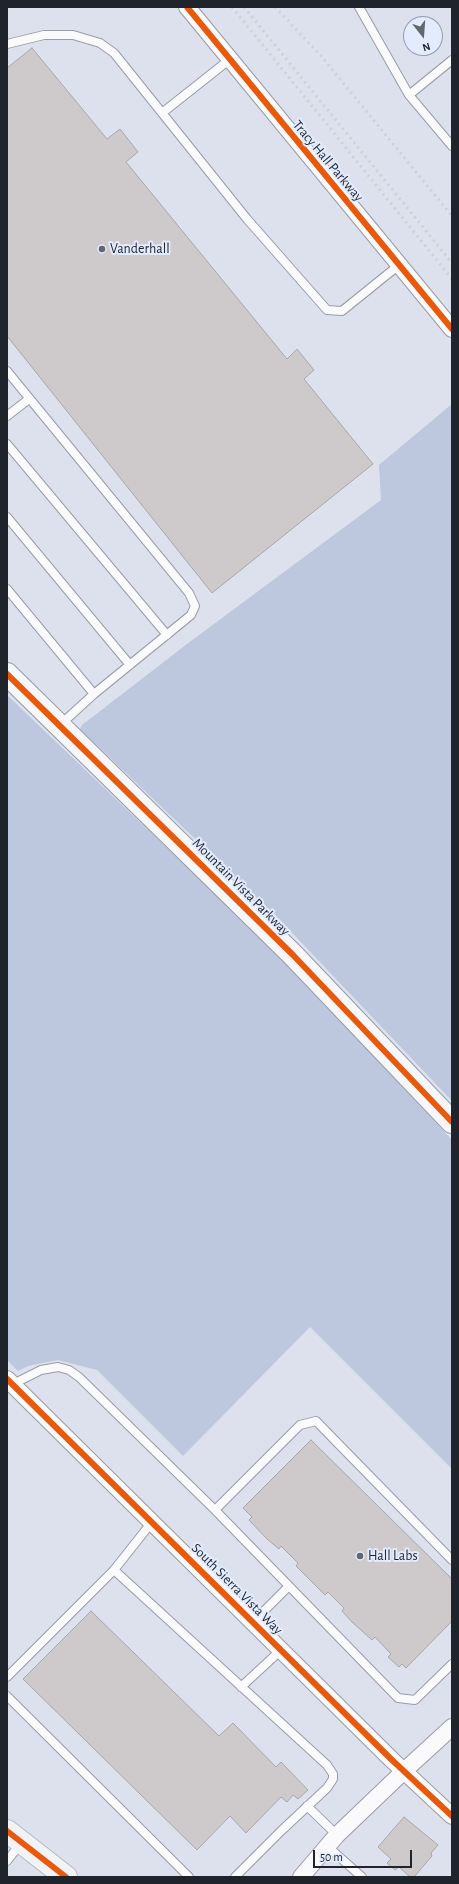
<!DOCTYPE html>
<style>
body{margin:0}
#map{position:relative;width:459px;height:1884px;overflow:hidden;background:#dce1ed;font-family:"Alegreya Sans",sans-serif}
canvas{display:block}
.frame{position:absolute;inset:0;border:8px solid #1f232b;pointer-events:none}
.north{position:absolute;left:403px;top:16px;width:40px;height:40px;box-sizing:border-box;background:#e3ebfe;border:1px solid #959baa;border-radius:50%;rotate:163deg;font-size:11px;font-weight:700;line-height:16px;text-align:center;color:#1f232b}
.north::after{content:'';display:block;margin:auto;width:14px;height:18px;background:#61666f;clip-path:polygon(50% 0,100% 100%,50% 72%,0 100%)}
.scale{position:absolute;left:313px;top:1850px;width:99px;height:18px;box-sizing:border-box;border:2px solid #1f232b;border-top:0;padding-left:5px;font-size:12px;line-height:14px;white-space:nowrap;color:#1f232b;-webkit-text-stroke:3px #e3ebfe;paint-order:stroke}
</style>
<div id="map">
<canvas width="459" height="1884"></canvas>
<div class="frame"></div>
<div class="north">N</div>
<div class="scale">50 m</div>
</div>
<script>
const context = document.querySelector('canvas').getContext('2d');
context.lineJoin = 'round';
function fillPath(path, color) { context.fillStyle = color; context.fill(path, 'evenodd'); }
const shape = rows => new Path2D(rows.map(r => 'M' + r).join(''));
function trace(path, color, width, dash) { context.strokeStyle = color; context.lineWidth = width; context.lineCap = dash ? 'butt' : 'round'; context.setLineDash(dash || []); context.stroke(path); }
function write(font, color, halo, rows, align = 'center') {
  context.font = font + ' "Alegreya Sans",sans-serif'; context.lineWidth = 4; context.setLineDash([]); context.textBaseline = 'middle'; context.strokeStyle = halo; context.fillStyle = color; for (const [text, x, y, turn = 0] of rows) {
    context.save(); context.translate(x, y); context.rotate((+turn || 0) * Math.PI / 180); context.textAlign = isNaN(turn) ? turn : align; if (halo) context.strokeText(text, 0, 0); context.fillText(text, 0, 0); context.restore();
  }
}
fillPath(shape([
 [452,404,452,1101,280,920,80,729,82,725,187,644,381,500,379,465],
 [7,695,277,953,452,1140,452,1469,310,1327,183,1456,97,1370,58,1360,28,1366,18,1371,7,1360]
]), '#bdc7de');
const building = shape([
 [32,48,107,139,120,129,138,152,126,162,287,359,297,349,314,370,304,379,373,464,212,593,7,336,7,68,32,48],
 [311,1440,452,1579,452,1621,406,1668,402,1664,399,1667,388,1657,391,1654,375,1637,372,1640,352,1622,342,1611,344,1608,328,1592,325,1595,296,1566,298,1563,281,1546,279,1549,267,1539,249,1520,252,1517,243,1508,311,1440],
 [91,1611,219,1736,233,1723,276,1767,281,1762,308,1790,298,1799,293,1795,287,1802,281,1797,246,1833,230,1816,197,1850,23,1679,91,1611],
 [404,1817,438,1845,431,1853,432,1856,414,1877,410,1877,399,1867,395,1870,387,1863,391,1859,378,1847,404,1817]
]);
fillPath(building, '#cec9cb');
trace(building, '#a8a6a9', 1);
const lane = shape([
 [359,7,409,95],
 [7,44,44,35,73,35,100,43,114,53,247,219,327,310,342,311,399,265],
 [452,60,409,95,452,146],
 [162,113,229,60],
 [7,371,189,593,195,606,191,615,94,694],
 [7,416,29,399],
 [7,444,167,635],
 [7,517,130,665],
 [7,589,94,694,60,725],
 [13,1384,41,1370,58,1367,69,1370,79,1377,215,1510],
 [452,1560,316,1421,300,1425,215,1510,398,1698,415,1700,452,1664],
 [114,1570,152,1522],
 [253,1622,288,1587],
 [7,1677,114,1570,327,1765,333,1774,333,1779,327,1788,281,1831,235,1877],
 [241,1687,281,1650],
 [7,1696,189,1877],
 [307,1806,337,1835],
 [327,1846,362,1877],
 [7,1861,21,1843]
]);
const street = shape([
 [187,7,452,329],
 [7,1379,392,1760,452,1816],
 [301,1877,337,1835,404,1771,452,1727]
]);
const secondary = shape([
 [7,674,293,955,452,1122]
]);
const primary = shape([
 [7,1831,66,1877]
]);
trace(lane, '#989ca5', 10);
trace(street, '#989ca5', 18);
trace(secondary, '#989ca5', 24);
trace(primary, '#b6bac5', 24);
trace(lane, '#fafafc', 8);
trace(street, '#fafafc', 16);
trace(secondary, '#f6f7fa', 22);
trace(primary, '#f1f3f7', 22);
trace(shape([
 [232,7,452,279],
 [244,7,452,263],
 [275,7,322,57,452,216]
]), '#ced0d4', 3, [2, 4]);
trace(shape([
 [187,7,452,329],
 [7,674,293,955,452,1122],
 [7,1379,392,1760,452,1816],
 [7,1831,66,1877]
]), '#e8590c', 6);
for (const [x, y, r, color] of [
 [102,249,4,"#61666f"],
 [360,1556,4,"#61666f"]
]) { const dot = new Path2D(); dot.arc(x, y, r, 0, 2 * Math.PI); context.fillStyle = color; context.fill(dot); trace(dot, '#e3ebfe', 1.5); }
write('14px', '#1f232b', '#e3ebfe', [
 ["Tracy Hall Parkway",328,161,50],
 ["Mountain Vista Parkway",241,887,45],
 ["South Sierra Vista Way",237,1589,45]
]);
write('14px', '#1f232b', '#e3ebfe', [
 ["Vanderhall",110,249],
 ["Hall Labs",368,1556]
], 'left');
</script>
